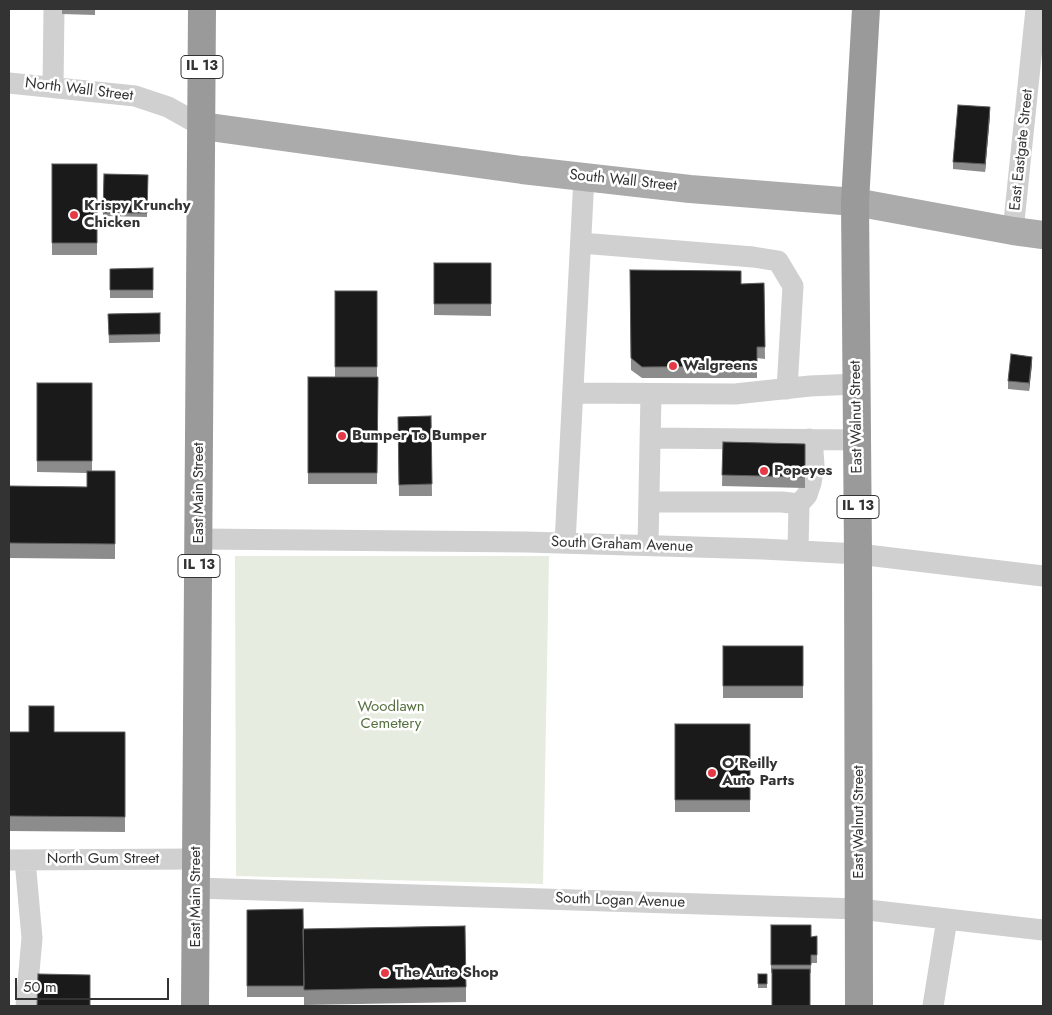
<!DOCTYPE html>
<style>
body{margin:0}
#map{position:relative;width:1052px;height:1015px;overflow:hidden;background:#fff;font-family:Jost,sans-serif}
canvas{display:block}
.frame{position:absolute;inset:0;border:10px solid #333;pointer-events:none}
.scale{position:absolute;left:15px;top:978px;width:154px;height:22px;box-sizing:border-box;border:2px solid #333;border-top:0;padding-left:6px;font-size:15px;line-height:18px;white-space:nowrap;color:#333;-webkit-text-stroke:4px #fff;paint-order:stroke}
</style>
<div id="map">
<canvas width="1052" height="1015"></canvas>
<div class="frame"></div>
<div class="scale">50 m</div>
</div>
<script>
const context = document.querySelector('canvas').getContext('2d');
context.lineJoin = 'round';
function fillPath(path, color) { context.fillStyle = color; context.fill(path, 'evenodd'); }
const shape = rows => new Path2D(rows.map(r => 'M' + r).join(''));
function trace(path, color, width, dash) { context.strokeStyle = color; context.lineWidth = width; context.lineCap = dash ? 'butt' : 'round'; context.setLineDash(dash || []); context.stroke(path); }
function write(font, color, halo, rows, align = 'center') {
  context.font = font + ' Jost,sans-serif'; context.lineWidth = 5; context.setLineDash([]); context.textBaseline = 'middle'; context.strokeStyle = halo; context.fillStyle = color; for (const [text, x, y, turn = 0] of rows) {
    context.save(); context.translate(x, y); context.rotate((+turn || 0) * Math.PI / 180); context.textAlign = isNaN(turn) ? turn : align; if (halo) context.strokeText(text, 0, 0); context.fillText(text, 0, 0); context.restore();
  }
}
fillPath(shape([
 [235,556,549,556,543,884,236,876]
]), '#e6ecdf');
trace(shape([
 [9,83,135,96,168,107,202,126],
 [53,87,54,9],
 [1013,231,1036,9],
 [581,243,753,257,778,261,793,286,787,389],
 [573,393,735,394,810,386,857,384],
 [650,438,858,440],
 [649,502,782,502,799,504],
 [199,539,526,542,763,549,858,554,1043,576],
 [565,543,584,177],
 [648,545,651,394],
 [798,551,799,504,807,495,811,483,814,465,813,451,809,439],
 [9,860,196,859],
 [25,860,32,938,26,1006],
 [196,888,859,909,1043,930],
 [933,1006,947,919]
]), '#d0d0d0', 21);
trace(shape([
 [202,126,522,170,690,189,855,202,1013,231,1043,235]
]), '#ababab', 28);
trace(shape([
 [195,1006,202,9],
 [859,1006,858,554,855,202,866,9]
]), '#9a9a9a', 28);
fillPath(shape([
 [62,9,95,9,95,15,62,14],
 [990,115,985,172,953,169,953,162],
 [52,164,97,164,97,255,52,255],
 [104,174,148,175,147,217,103,216],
 [434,263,491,263,491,316,434,315],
 [153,268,153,298,110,298,110,269],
 [630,270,741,284,764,283,765,359,757,358,757,378,642,378,631,370],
 [335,291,377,291,377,377,378,377,377,484,308,484,308,377,335,377],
 [160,313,160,342,109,343,108,314],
 [1032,364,1029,391,1008,389,1008,381],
 [37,383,92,383,92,471,115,471,115,559,9,558,9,486,87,487,87,473,37,472],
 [431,416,432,496,399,496,398,417],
 [723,442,805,444,805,488,722,486],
 [723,646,803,646,803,698,723,698],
 [675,724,750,724,750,812,675,812],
 [9,732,125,732,125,832,9,831],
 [247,910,466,987,466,1002,304,1005,304,984,304,997,247,997],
 [771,925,811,937,817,936,817,963,811,963,811,973,771,973],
 [758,974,767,974,767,988,758,988]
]), '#8c8c8c');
fillPath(shape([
 [990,107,990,115,985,172,985,164],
 [1032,357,1032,364,1029,391,1029,383]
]), '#5f5f5f');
const building = shape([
 [958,105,990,107,985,164,953,162,958,105],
 [52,164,97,164,97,243,52,243,52,164],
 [104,174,148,175,147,213,103,213,104,174],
 [434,263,491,263,491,304,434,304,434,263],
 [153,268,153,290,110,290,110,269,153,268],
 [630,270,741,271,741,284,764,283,765,347,757,347,757,366,642,367,631,358,630,270],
 [335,291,377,291,377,367,335,367,335,291],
 [160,313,160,334,109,335,108,314,160,313],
 [1011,354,1032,357,1029,383,1008,381,1011,354],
 [308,377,378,377,377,473,308,473,308,377],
 [37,383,92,383,92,461,37,461,37,383],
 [431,416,432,484,399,485,398,417,431,416],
 [723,442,805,444,805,477,722,475,723,442],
 [87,471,115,471,115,544,9,543,9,486,87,487,87,471],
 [723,646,803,646,803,686,723,686,723,646],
 [29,706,54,706,54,732,125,732,125,817,9,816,9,732,29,732,29,706],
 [675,724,750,724,750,800,675,800,675,724],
 [303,909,304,986,247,986,247,910,303,909],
 [771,925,811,925,811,937,817,936,817,955,811,955,811,965,771,965,771,925],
 [465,926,466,987,304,990,303,929,465,926],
 [772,969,810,969,810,1006,772,1006,772,969],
 [38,974,90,975,90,1006,37,1006,38,974],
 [758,974,767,974,767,984,758,984,758,974]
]);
fillPath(building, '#1a1a1a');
trace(building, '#5f5f5f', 1);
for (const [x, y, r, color] of [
 [74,215,5,"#e63946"],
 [673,366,5,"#e63946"],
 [342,436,5,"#e63946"],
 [764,471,5,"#e63946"],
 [712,773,5,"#e63946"],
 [385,973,5,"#e63946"]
]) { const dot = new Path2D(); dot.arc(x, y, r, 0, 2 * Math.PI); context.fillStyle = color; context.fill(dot); trace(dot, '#fff', 2); }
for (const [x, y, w] of [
 [202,67,42],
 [858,507,42],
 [199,566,42]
]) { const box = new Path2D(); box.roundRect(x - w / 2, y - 11.5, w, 23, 4); context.fillStyle = '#fff'; context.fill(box); trace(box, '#333', 1); }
write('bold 14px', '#333', null, [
 ["IL 13",202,67],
 ["IL 13",858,507],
 ["IL 13",199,566]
]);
write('15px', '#333', '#fff', [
 ["North Wall Street",79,90,7],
 ["East Eastgate Street",1022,150,-84],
 ["South Wall Street",623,181,6],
 ["East Walnut Street",857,417,-91],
 ["East Main Street",199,493,-90],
 ["South Graham Avenue",622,545,2],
 ["East Walnut Street",859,822,-90],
 ["North Gum Street",103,859],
 ["East Main Street",196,897,-90],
 ["South Logan Avenue",620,901,2]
]);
write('bold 15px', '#333', '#fff', [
 ["Krispy Krunchy",84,206],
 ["Chicken",84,223],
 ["Walgreens",683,366],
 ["Bumper To Bumper",352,436],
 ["Popeyes",774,471],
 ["O'Reilly",722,764],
 ["Auto Parts",722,781],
 ["The Auto Shop",395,973]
], 'left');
write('15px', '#56703f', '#fff', [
 ["Woodlawn",391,707],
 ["Cemetery",391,724]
]);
</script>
